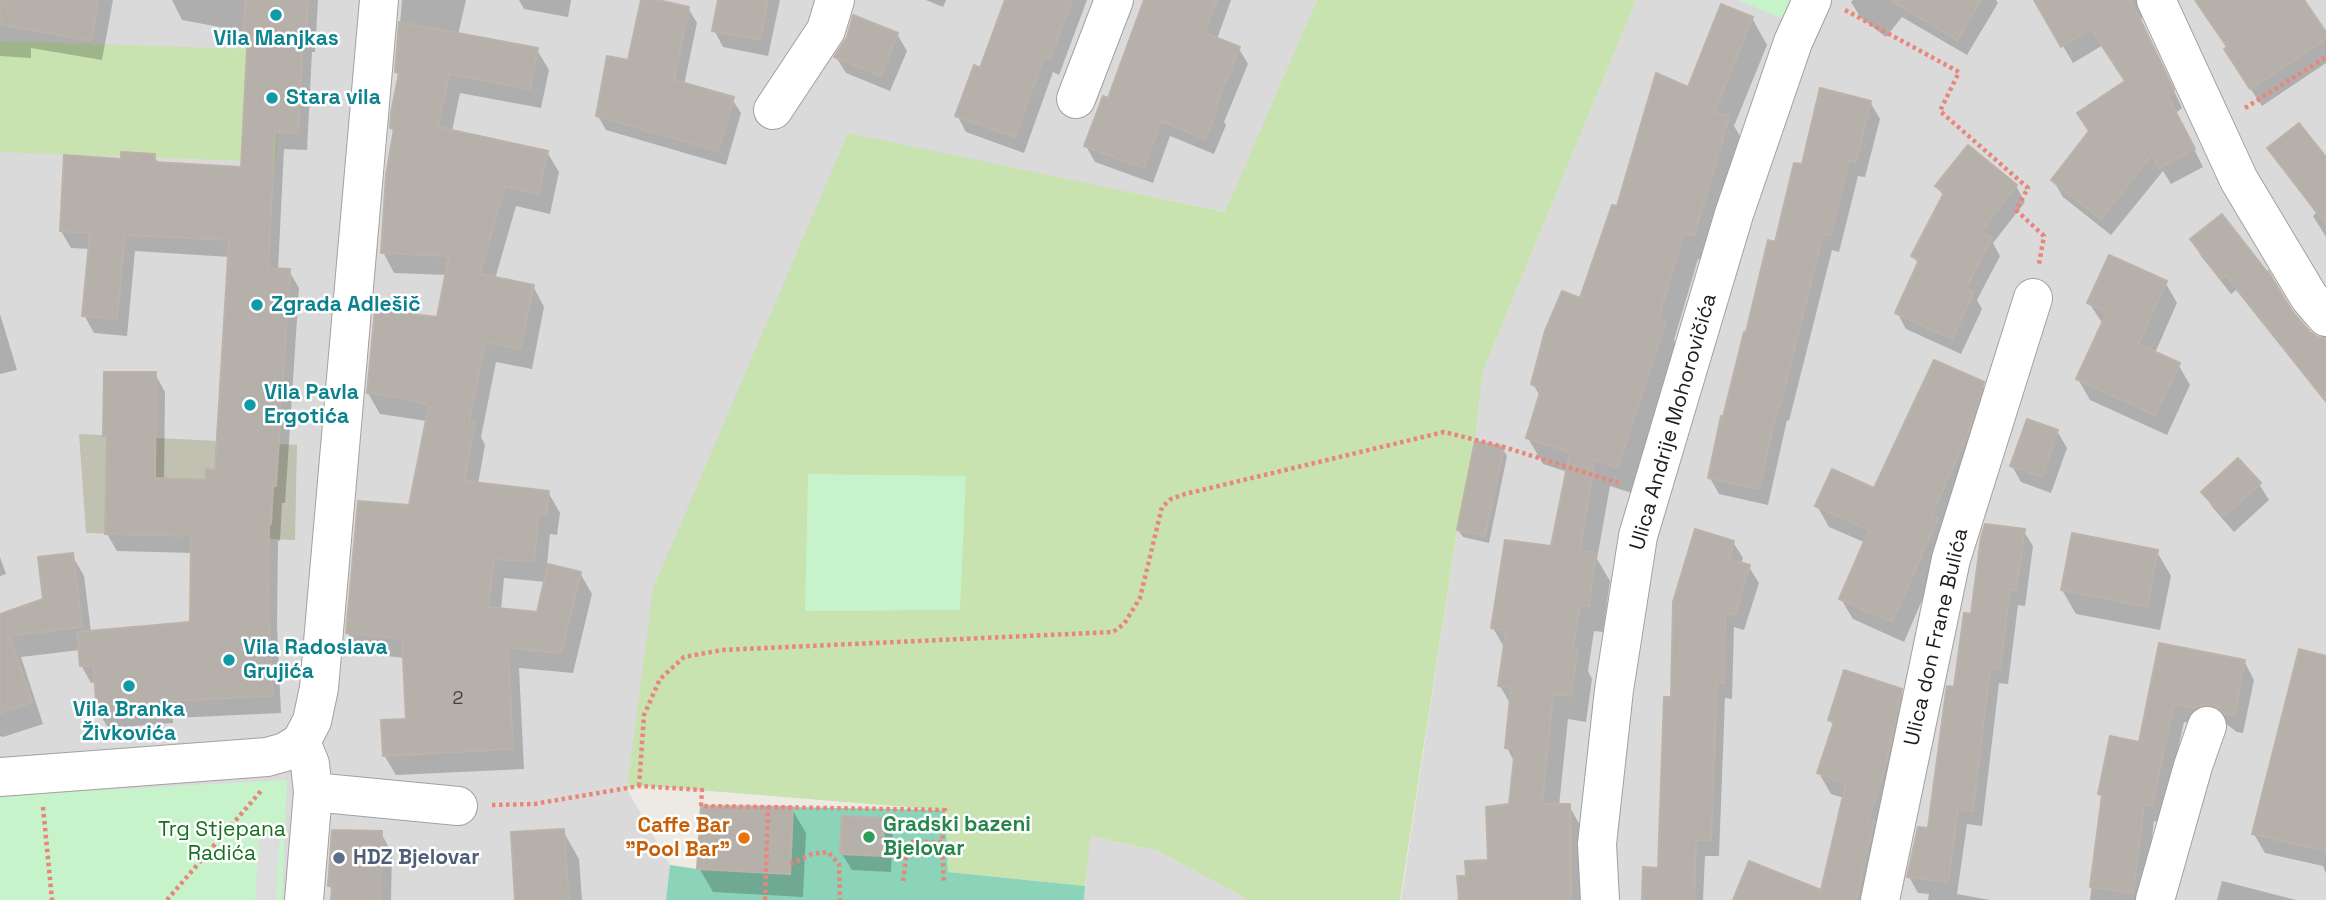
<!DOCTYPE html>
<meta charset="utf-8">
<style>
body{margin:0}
canvas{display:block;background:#edeae4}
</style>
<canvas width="2326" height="900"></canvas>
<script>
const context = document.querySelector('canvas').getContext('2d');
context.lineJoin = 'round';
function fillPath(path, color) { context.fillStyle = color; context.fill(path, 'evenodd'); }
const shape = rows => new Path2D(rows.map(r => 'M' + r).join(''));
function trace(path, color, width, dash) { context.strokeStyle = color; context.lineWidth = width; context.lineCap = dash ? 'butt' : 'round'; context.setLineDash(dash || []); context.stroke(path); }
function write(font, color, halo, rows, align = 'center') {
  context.font = font + ' "Space Grotesk",sans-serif'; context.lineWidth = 5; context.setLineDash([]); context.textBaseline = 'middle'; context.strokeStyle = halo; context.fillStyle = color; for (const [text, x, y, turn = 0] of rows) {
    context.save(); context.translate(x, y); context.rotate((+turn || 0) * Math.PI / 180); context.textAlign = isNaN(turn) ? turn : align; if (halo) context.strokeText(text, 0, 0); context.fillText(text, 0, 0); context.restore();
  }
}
fillPath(shape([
 [0,0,1317,0,1226,212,848,134,627,789,670,865,666,900,0,900],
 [1636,0,2326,0,2326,900,1401,900,1457,530,1475,441,1483,371],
 [1090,836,1158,851,1249,900,1084,900]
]), '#dbdada');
fillPath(shape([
 [79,434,297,445,295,540,86,533]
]), '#c1c1b1');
fillPath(shape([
 [1317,0,1636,0,1483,371,1475,441,1457,530,1400,900,1249,900,1158,851,1091,836,1085,886,948,872,944,810,673,788,639,786,627,789,653,589,848,133,1225,212],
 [0,41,277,50,277,65,246,64,243,130,278,132,276,162,0,152]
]), '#c8e2b0');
fillPath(shape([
 [1738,0,1812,0,1800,26],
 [808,474,966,476,960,610,805,611],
 [287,780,282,900,0,900,0,798,47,793]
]), '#c6f3ca');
fillPath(shape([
 [793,807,945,810,948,872,1085,886,1084,900,666,900,670,865,697,869]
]), '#8bd4b9');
fillPath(shape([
 [260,830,280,830,276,900,255,900]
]), '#ddd');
fillPath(shape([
 [0,0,113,0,102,60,31,48,31,58,0,56],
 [172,0,318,0,315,52,312,52,307,150,284,149,278,270,289,271,299,288,285,503,282,503,280,541,278,540,277,626,281,713,173,718,173,723,108,728,98,711,96,682,91,683,81,665,80,650,21,657,43,724,3,737,0,736,0,615,45,600,72,555,84,576,91,632,192,624,193,553,117,551,107,534,108,441,105,435,155,374,165,392,164,481,207,482,217,472,230,257,135,251,127,336,94,333,84,315,90,249,71,248,61,231,122,161,154,156,159,164,243,168,249,37,246,32,182,20],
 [402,0,466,0,458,35,537,50,549,70,541,108,460,93,452,131,547,152,559,172,550,214,516,206,495,279,533,286,544,307,532,369,496,362,481,437,485,445,478,484,548,492,560,513,557,535,550,534,547,565,580,573,592,594,573,673,519,668,524,769,396,775,384,755,407,721,405,658,359,653,348,633,410,507,427,421,380,414,368,393,438,319,447,275,394,273,383,252,395,134,392,128,400,77,396,71],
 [504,578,546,582,538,614,501,610],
 [519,0,571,0,568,17,524,9],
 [643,0,688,8,697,23,684,85,732,99,741,113,726,165,606,130,598,116,630,62],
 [720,0,780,0,768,56,723,47,714,30],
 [926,0,946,0,943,7],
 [1006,0,1087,0,1059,75,1053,72,1024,153,966,132,957,115,981,70],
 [1151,0,1231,0,1217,39,1239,49,1248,64,1224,122,1226,125,1214,154,1170,136,1153,183,1095,162,1086,146,1109,100],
 [1853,0,1996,0,1998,3,1967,55,1902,17,1886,37,1861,18,1851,2],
 [2045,0,2154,0,2148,4,2141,20,2182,108,2176,113,2203,167,2171,184,2163,171,2111,235,2063,197,2053,180,2127,82,2103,45,2073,63,2038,4],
 [2196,0,2306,0,2303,2,2326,36,2326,63,2262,106,2236,67,2228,48],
 [1752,18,1767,45,1734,126,1744,143,1709,261,1698,259,1674,340,1680,349,1632,493,1610,486,1597,559,1610,581,1603,632,1594,631,1588,671,1592,679,1586,722,1568,719,1559,806,1569,806,1584,832,1585,900,1460,900,1468,877,1490,861,1511,806,1515,763,1507,748,1511,705,1500,686,1505,649,1493,628,1552,548,1568,472,1543,464,1528,438,1540,396,1533,384,1581,300,1618,209,1689,90],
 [897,34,907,51,890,91,846,73,836,57],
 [1870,102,1880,119,1865,177,1858,176,1839,252,1832,250,1789,421,1787,420,1768,505,1719,494,1710,478,1777,244,1803,167],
 [2270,148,2326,160,2326,237,2313,216,2316,213,2279,164],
 [1937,186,2016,186,2025,202,1993,243,2000,256,1977,300,1982,309,1961,354,1906,329,1897,312,1919,265,1913,256,1944,197],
 [2192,240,2291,312,2309,333,2317,339,2326,340,2326,403,2236,290,2231,294,2201,256],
 [2165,282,2177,303,2155,353,2178,364,2190,385,2167,435,2090,400,2078,379,2103,324,2089,303],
 [0,314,17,370,0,374],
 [1982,384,1994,404,1948,540,1904,642,1853,619,1841,599,1866,543,1829,527,1817,506,1875,490],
 [2057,431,2067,448,2051,493,2021,482,2012,466],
 [1502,448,1507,456,1489,543,1463,537,1458,530],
 [2259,484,2269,500,2234,532,2213,508,2203,492],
 [2023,530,2033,546,2025,606,2018,605,2008,684,1999,683,1982,826,1967,824,1957,894,1990,900,1928,900,1929,894,1918,893,1909,877,1929,830,1955,689,1973,616],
 [1733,542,1743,558,1741,564,1749,567,1759,583,1744,630,1734,627,1732,699,1725,698,1719,856,1705,856,1703,900,1644,900,1660,869,1672,699],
 [2157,552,2171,576,2160,630,2076,614,2062,590],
 [0,557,6,574,0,576],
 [2160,645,2244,661,2254,680,2243,733,2237,732,2225,723,2206,726,2184,722,2162,823,2154,821,2144,900,2090,900,2103,799,2100,794,2141,744],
 [2326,658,2326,874,2323,866,2265,853,2254,834],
 [1900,690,1913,711,1872,900,1735,900,1823,892,1844,798,1831,794,1819,773,1834,727,1830,720],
 [792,809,806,833,803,897,713,892,699,868],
 [883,819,893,836,891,872,852,870,842,854],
 [563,831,579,859,582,900,517,900],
 [381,833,392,853,391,900,333,900,333,892,329,885],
 [2222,881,2296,900,2217,900]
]), '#0003');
const building = shape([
 [0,0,98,0,91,41,0,24,0,0],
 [246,0,308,0,306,35,303,35,298,133,275,132,268,268,290,269,276,486,273,486,271,524,269,524,268,607,273,696,164,701,165,706,97,712,93,665,80,666,77,632,190,622,191,536,105,534,107,436,103,436,104,372,156,372,155,478,206,480,206,469,215,470,229,240,125,235,117,319,82,316,90,233,60,231,64,155,121,159,121,152,155,154,154,162,241,167,248,31,243,31,246,0],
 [641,0,658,0,689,7,674,80,734,97,718,151,596,116,607,56,628,60,641,0],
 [718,0,768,0,760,40,712,31,718,0],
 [1005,0,1072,0,1050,59,1044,57,1015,137,955,116,974,65,980,68,1005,0],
 [1144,0,1217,0,1205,33,1240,47,1215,107,1218,108,1205,139,1161,121,1144,168,1084,146,1103,96,1108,98,1144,0],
 [1890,0,1981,0,1957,40,1890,0],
 [2034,0,2131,0,2174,90,2167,95,2195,149,2159,168,2152,154,2101,219,2051,180,2089,131,2077,113,2125,81,2091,29,2061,47,2034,0],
 [2195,0,2304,0,2326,32,2326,39,2250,89,2224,49,2227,47,2195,0],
 [1721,4,1753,17,1714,113,1730,115,1694,236,1684,233,1658,319,1666,321,1618,468,1595,460,1580,550,1596,553,1589,606,1580,605,1573,648,1578,650,1571,696,1553,694,1542,804,1570,804,1571,900,1459,900,1457,876,1466,876,1465,861,1488,860,1486,807,1509,804,1515,749,1505,748,1511,688,1498,686,1506,631,1491,628,1505,540,1551,546,1570,452,1526,438,1541,389,1531,384,1545,331,1562,291,1580,298,1612,205,1617,206,1656,73,1688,87,1721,4],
 [853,15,898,33,881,76,834,57,847,37,853,15],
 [399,22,538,48,530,89,449,74,438,127,548,151,538,194,505,186,480,274,534,285,520,349,485,342,469,422,475,423,464,481,549,491,546,515,539,514,534,562,494,559,488,607,537,612,548,564,581,572,561,653,508,648,513,749,383,756,381,720,406,719,402,639,346,633,358,501,409,505,429,405,399,397,367,393,375,310,437,317,449,256,381,253,386,175,394,129,390,128,391,113,399,73,395,72,399,22],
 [1820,88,1871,101,1856,162,1849,160,1830,236,1823,234,1780,406,1778,405,1759,489,1708,478,1721,416,1723,417,1744,332,1746,332,1768,240,1775,242,1794,163,1802,164,1820,88],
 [2299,123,2326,157,2326,224,2267,148,2299,123],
 [1968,145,2017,185,1980,232,1992,238,1966,288,1974,292,1952,339,1895,313,1919,260,1911,256,1944,193,1935,186,1968,145],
 [2222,214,2267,272,2268,271,2292,311,2310,332,2318,337,2326,338,2326,401,2226,275,2221,279,2190,239,2222,214],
 [2109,255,2167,281,2138,344,2180,363,2155,415,2076,379,2107,312,2087,303,2109,255],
 [1934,360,1984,382,1968,433,1931,517,1938,518,1892,622,1839,599,1869,530,1815,506,1832,469,1874,488,1934,360],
 [2027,419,2058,430,2042,477,2010,466,2027,419],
 [1475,441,1504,447,1485,536,1457,530,1475,441],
 [2238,458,2261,483,2224,516,2201,492,2238,458],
 [1985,524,2025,529,2016,590,2010,589,2000,669,1990,668,1973,811,1958,809,1948,882,1907,877,1918,827,1928,828,1946,692,1947,686,1954,687,1964,613,1971,614,1981,537,1985,524],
 [1695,529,1734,541,1729,559,1750,565,1735,615,1725,612,1724,683,1717,683,1711,840,1696,840,1694,900,1642,900,1643,867,1658,868,1664,697,1671,697,1673,602,1695,529],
 [2072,533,2158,550,2147,607,2061,590,2072,533],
 [73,553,82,627,10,636,32,702,0,713,0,614,43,599,38,557,73,553],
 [2159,643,2245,660,2234,716,2225,714,2214,705,2204,704,2195,708,2174,704,2152,806,2144,804,2133,893,2090,887,2102,795,2098,794,2110,736,2139,742,2159,643],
 [2299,649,2326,656,2326,851,2252,834,2299,649],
 [1844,670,1902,689,1885,768,1868,821,1874,821,1856,900,1733,900,1749,861,1821,890,1846,783,1817,773,1834,722,1828,720,1844,670],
 [701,806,793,807,790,874,697,869,701,806],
 [842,816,884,818,883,856,840,854,842,816],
 [564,829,569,900,515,900,511,832,564,829],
 [332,830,382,831,380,900,331,900,332,885,328,886,332,830]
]);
fillPath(building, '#b6b0aa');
trace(building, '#bdb2a8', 2);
const minor = shape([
 [2156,0,2239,180,2309,297,2326,317],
 [1076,99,1114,0],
 [773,110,826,30,835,0],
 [301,742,310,764,313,792,304,900],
 [0,777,267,757,285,752,301,742,312,721,319,688,379,0],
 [313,792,458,806],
 [1600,900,1597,844,1614,690,1638,536,1734,214,1793,42,1812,0],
 [1880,900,1951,559,2033,298],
 [2155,900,2193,766,2207,726]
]);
trace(minor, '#a1a1a1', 40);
trace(shape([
 [1845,10,1959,72,1940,111,2028,188,2016,210,2044,236,2039,264],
 [2245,108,2326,57],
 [639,786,644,715,660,679,684,657,722,650,1113,632,1124,624,1140,598,1162,507,1171,499,1185,494,1444,432,1504,447,1618,483],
 [492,805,534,804,639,786,702,790,701,806,945,810,942,842,944,884],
 [43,807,52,900],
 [790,864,812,854,828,852,839,864,840,900],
 [903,881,908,842,942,842],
 [167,900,261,791],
 [765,900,768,807]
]), '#ea8679', 4.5, [3.5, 3.5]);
trace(minor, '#fff', 38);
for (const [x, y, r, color] of [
 [276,15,7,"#0f9aa8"],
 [272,98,7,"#0f9aa8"],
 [257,305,7,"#0f9aa8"],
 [250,405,7,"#0f9aa8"],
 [229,660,7,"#0f9aa8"],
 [129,686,7,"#0f9aa8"],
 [869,837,7,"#2e9e5b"],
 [744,838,7,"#e8710a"],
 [339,858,7,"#5c6f8a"]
]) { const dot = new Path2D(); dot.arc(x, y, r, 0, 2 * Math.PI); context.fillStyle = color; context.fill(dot); trace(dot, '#fff', 2.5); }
write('18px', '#434240', null, [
 ["2",458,699]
]);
write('bold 21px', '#0d838f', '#fff', [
 ["Vila Manjkas",276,39,"center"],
 ["Stara vila",286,98],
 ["Zgrada Adlešič",271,305],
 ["Vila Pavla",264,393],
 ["Ergotića",264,417],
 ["Vila Radoslava",243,648],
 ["Grujića",243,672],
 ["Vila Branka",129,710,"center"],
 ["Živkovića",129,734,"center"]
], 'left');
write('21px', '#1d1d1d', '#fff', [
 ["Ulica Andrije Mohorovičića",1674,422,-74],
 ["Ulica don Frane Bulića",1937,637,-77]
]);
write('bold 21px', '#27864d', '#fff', [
 ["Gradski bazeni",883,825],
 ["Bjelovar",883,849]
], 'left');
write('bold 21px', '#c56008', '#fff', [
 ["Caffe Bar",730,826],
 ["\"Pool Bar\"",730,850]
], 'right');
write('21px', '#176f20', '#fff', [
 ["Trg Stjepana",222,830],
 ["Radića",222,854]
]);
write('bold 21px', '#4e5e75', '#fff', [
 ["HDZ Bjelovar",353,858]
], 'left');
</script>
